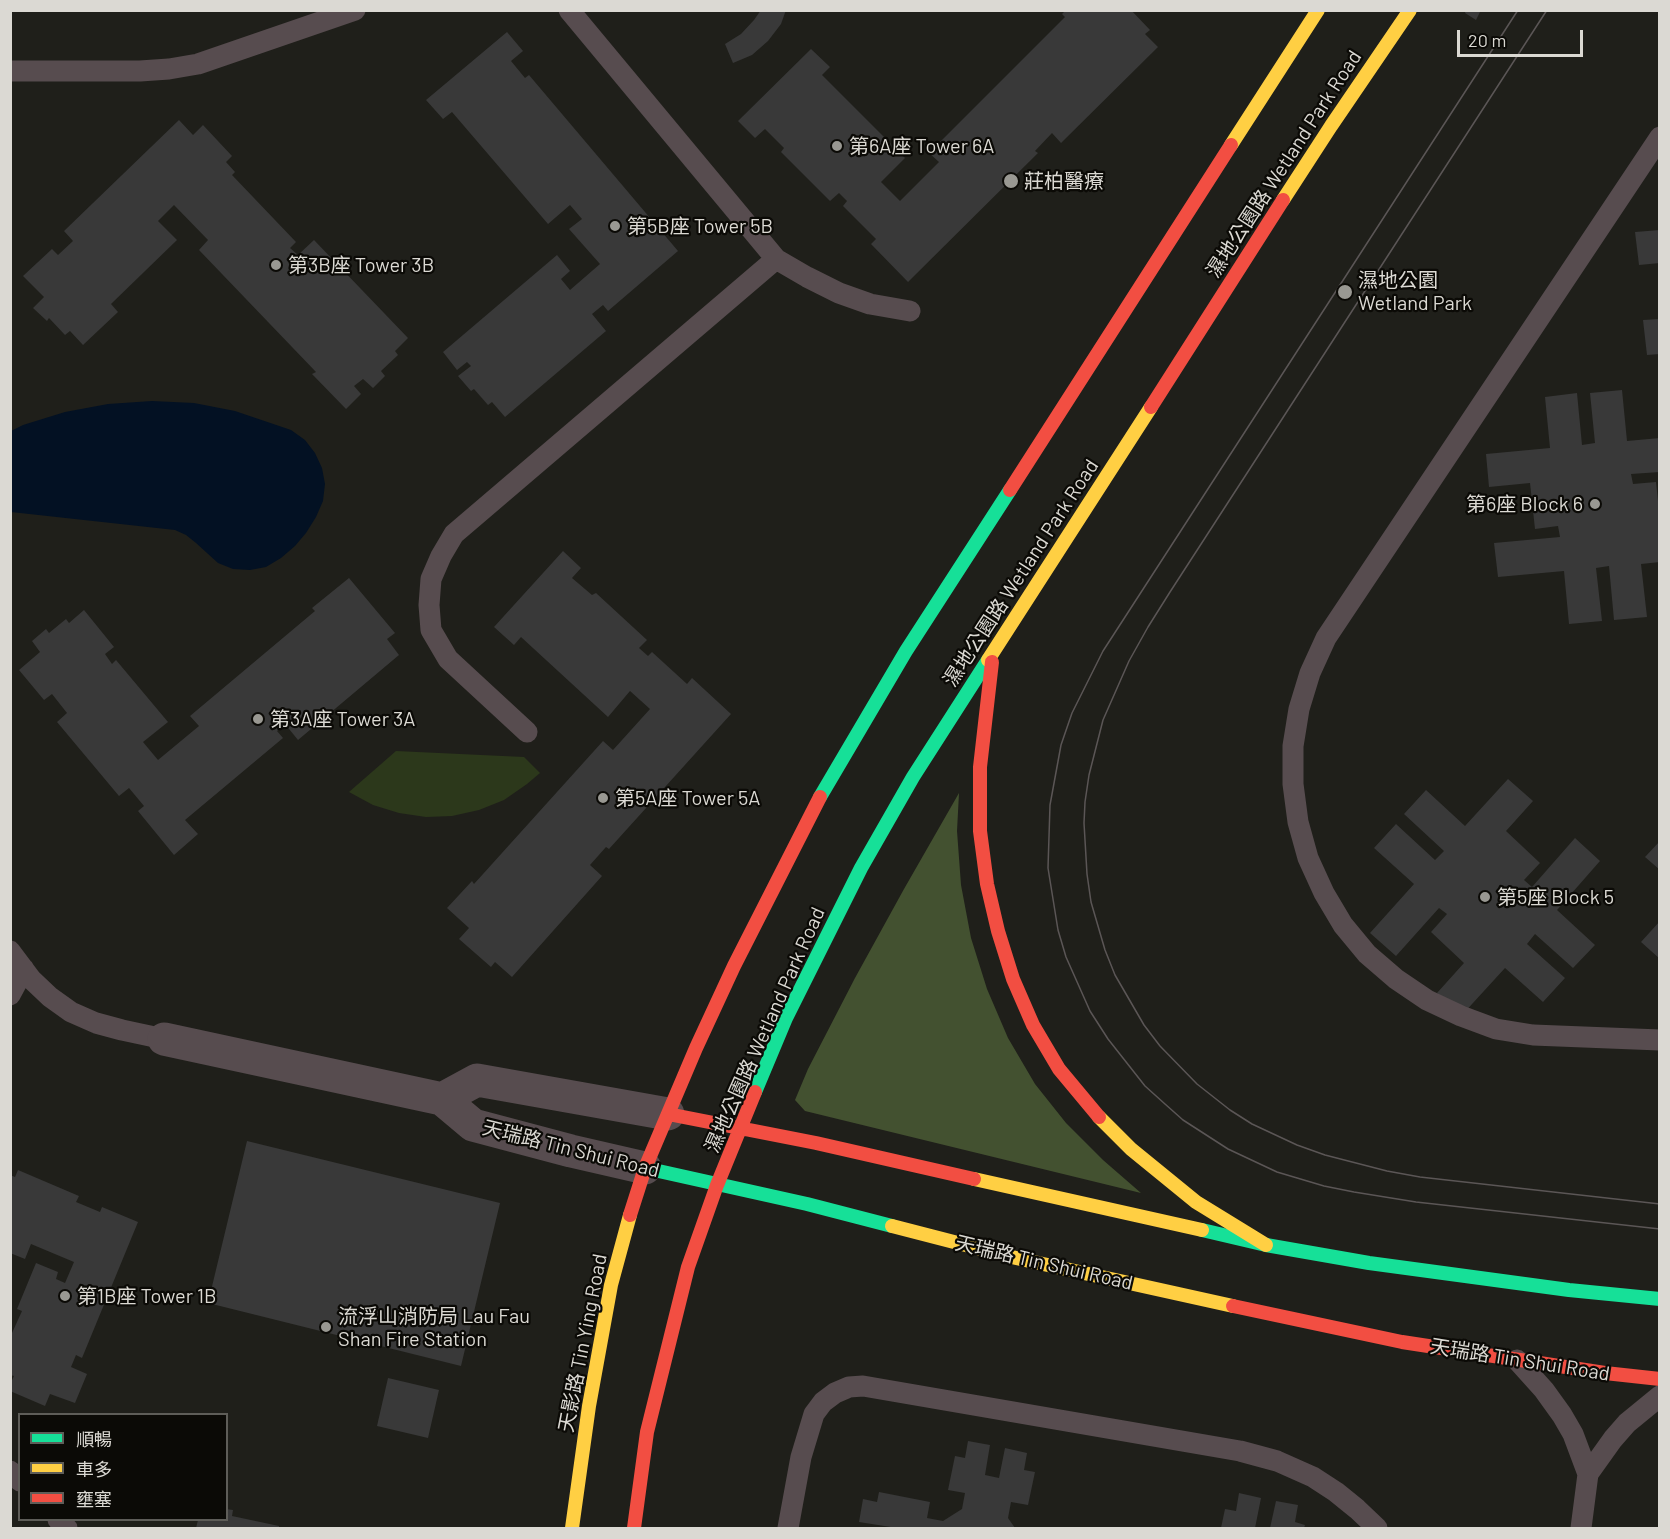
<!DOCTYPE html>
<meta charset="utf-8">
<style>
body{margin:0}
#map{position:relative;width:1670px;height:1539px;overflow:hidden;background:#1f1f1a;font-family:Barlow,"Noto Sans TC",sans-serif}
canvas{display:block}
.frame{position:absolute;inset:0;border:12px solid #dbd9d3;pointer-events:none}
.legend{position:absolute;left:18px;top:1413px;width:210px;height:108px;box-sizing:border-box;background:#0b0a06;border:2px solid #5e5d58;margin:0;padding:8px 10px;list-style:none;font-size:18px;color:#dbd9d3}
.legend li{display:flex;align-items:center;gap:12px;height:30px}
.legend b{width:30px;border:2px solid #5e5d58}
.scale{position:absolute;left:1457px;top:30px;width:126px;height:27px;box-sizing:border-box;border:3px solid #dbd9d3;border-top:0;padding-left:8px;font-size:18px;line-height:21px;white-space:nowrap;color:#dbd9d3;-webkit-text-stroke:4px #0b0a06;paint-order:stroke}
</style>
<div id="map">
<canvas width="1670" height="1539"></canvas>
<div class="frame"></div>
<ul class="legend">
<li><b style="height:8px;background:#16e098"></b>順暢</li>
<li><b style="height:8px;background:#ffcf43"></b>車多</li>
<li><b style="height:8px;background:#f24e42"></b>壅塞</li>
</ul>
<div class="scale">20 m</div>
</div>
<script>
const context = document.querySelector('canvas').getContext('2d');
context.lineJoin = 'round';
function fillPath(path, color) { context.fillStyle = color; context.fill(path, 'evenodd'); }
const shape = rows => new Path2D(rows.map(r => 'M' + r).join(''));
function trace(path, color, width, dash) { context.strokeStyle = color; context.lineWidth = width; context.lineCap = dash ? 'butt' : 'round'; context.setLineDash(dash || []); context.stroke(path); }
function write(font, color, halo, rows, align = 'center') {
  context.font = font + ' Barlow,"Noto Sans TC",sans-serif'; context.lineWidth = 4.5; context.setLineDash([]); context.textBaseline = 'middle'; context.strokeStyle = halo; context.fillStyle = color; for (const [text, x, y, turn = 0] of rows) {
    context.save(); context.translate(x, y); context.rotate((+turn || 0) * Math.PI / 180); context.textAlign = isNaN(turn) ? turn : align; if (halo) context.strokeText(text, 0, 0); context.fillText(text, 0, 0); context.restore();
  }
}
fillPath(shape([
 [396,751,524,757,540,773,527,784,504,800,479,810,452,816,426,817,399,813,373,805,349,792]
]), '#2c381b');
fillPath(shape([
 [959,793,957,831,961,885,971,938,987,989,1008,1038,1035,1084,1066,1123,1103,1160,1141,1193,805,1111,795,1100,808,1069,855,978,904,889]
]), '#435130');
fillPath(shape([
 [152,401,194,403,235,411,291,430,305,440,315,453,322,468,325,484,323,501,316,517,306,533,295,546,281,558,266,567,250,570,233,569,218,563,196,543,186,535,175,530,11,512,11,431,23,425,65,412,108,404]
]), '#031123');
fillPath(shape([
 [761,10,786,10,781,24,768,41,752,55,733,63,725,44,741,34,754,20],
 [1066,10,1131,10,1150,30,1145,34,1158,47,1061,143,1052,133,1035,151,1038,153,908,282,871,244,876,239,843,206,847,201,839,193,830,201,781,152,784,148,765,129,755,138,738,121,811,49,830,67,822,75,905,158,881,182,900,201,939,162,929,153,1065,17,1062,14],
 [1466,10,1481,10,1476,20,1465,13],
 [507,32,523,51,511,61,525,78,529,75,678,251,608,311,603,305,592,314,606,331,505,417,492,402,488,405,474,389,471,391,458,376,471,366,467,362,457,370,443,352,557,255,570,271,561,279,570,290,600,264,569,229,582,219,570,205,548,224,452,112,443,119,426,100],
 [179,120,193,135,203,125,232,156,226,162,235,172,232,175,296,242,290,248,298,255,314,240,408,338,395,351,398,355,381,371,385,376,373,388,363,379,354,386,361,394,346,409,312,374,316,372,199,250,208,240,174,205,158,221,177,240,111,304,118,312,83,345,70,331,65,335,49,318,47,321,33,308,44,297,23,276,52,249,58,255,73,241,64,231],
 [1660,230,1660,263,1639,265,1635,232],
 [1660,319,1660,354,1647,355,1643,320],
 [1622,390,1627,441,1660,438,1660,472,1631,474,1633,484,1656,482,1660,520,1660,562,1641,564,1647,617,1614,620,1609,566,1596,568,1602,621,1569,624,1564,571,1498,577,1494,543,1560,537,1558,526,1535,529,1530,483,1489,487,1486,454,1550,448,1545,397,1577,393,1582,445,1595,443,1590,393],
 [563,551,581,568,572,578,592,595,596,593,647,640,639,648,648,656,652,652,687,684,692,678,731,714,609,849,606,847,590,865,602,876,512,977,495,962,491,967,459,939,469,928,447,908,472,881,474,884,603,741,613,750,650,709,630,691,608,717,521,637,514,645,494,627],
 [349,578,395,633,387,639,399,655,298,740,285,724,277,731,283,738,185,820,198,834,174,855,138,811,144,806,129,788,119,796,57,722,67,713,52,694,44,700,19,670,40,652,32,641,46,629,49,633,66,619,69,623,84,610,114,647,105,654,112,664,116,660,168,722,143,742,158,760,199,726,190,716,315,611,312,608],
 [1508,779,1533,801,1506,831,1540,863,1524,880,1532,887,1575,838,1600,861,1557,910,1595,945,1573,968,1535,934,1527,944,1565,978,1543,1002,1505,968,1462,1015,1437,993,1464,963,1431,932,1447,914,1439,908,1396,956,1370,933,1414,884,1374,848,1396,824,1435,860,1444,851,1404,814,1426,790,1465,826],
 [1660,841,1660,870,1645,857],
 [1660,921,1660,959,1641,942],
 [247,1141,500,1203,461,1366,208,1303],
 [18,1170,79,1196,76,1202,100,1212,102,1207,138,1222,82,1358,76,1355,71,1367,87,1374,75,1403,50,1394,45,1406,10,1391,10,1384,14,1376,10,1375,10,1333,12,1333,22,1311,17,1309,36,1263,58,1272,56,1279,65,1283,74,1262,31,1244,25,1259,10,1253,10,1175,15,1177],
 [388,1378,439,1390,428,1438,377,1426],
 [968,1441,990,1445,985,1475,999,1478,1005,1448,1027,1453,1024,1470,1035,1472,1028,1505,1011,1502,1008,1518,1015,1528,897,1528,859,1522,863,1499,877,1502,879,1492,930,1502,927,1518,943,1521,962,1509,965,1493,948,1490,955,1456,965,1458],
 [1239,1493,1261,1498,1255,1528,1221,1528,1225,1509,1236,1511],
 [1276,1501,1298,1505,1295,1522,1305,1525,1304,1528,1270,1528],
 [226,1509,233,1510,232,1516,279,1526,279,1528,196,1528,198,1520,226,1520]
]), '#393939');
trace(shape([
 [569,10,776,259,807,277,839,293,870,304,910,311],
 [10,71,140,71,169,69,198,64,355,10],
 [1660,137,1326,638,1310,673,1299,709,1293,746,1293,784,1298,822,1308,858,1324,893,1343,925,1367,954,1396,979,1427,1000,1461,1016,1496,1029,1533,1035,1660,1040],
 [527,732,448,659,431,630,429,605,431,579,441,556,454,534,776,259],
 [10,951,31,979,50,997,71,1012,96,1023,122,1030,164,1039],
 [10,995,24,969],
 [1517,1360,1544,1390,1562,1415,1573,1434,1588,1474],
 [10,1471,20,1481],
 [58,1520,67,1528],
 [788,1528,801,1457,814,1414,823,1402,835,1393,849,1387,863,1386,1240,1451,1277,1461,1313,1477,1336,1492,1357,1509,1377,1528],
 [1581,1528,1588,1474,1613,1439,1627,1423,1660,1396]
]), '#574c4f', 21);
trace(shape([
 [164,1039,442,1099,473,1125,571,1151,645,1168],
 [442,1099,477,1080,668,1114]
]), '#574c4f', 33);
trace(shape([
 [820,797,906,651,1010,490],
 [755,1092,786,1018,861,868,913,777,988,660],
 [645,1168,807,1204,892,1226],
 [1202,1230,1266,1245,1369,1263,1569,1290,1660,1299]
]), '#16e098', 14);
trace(shape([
 [1231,145,1318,10],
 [1283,200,1331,126,1410,10],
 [988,660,1151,407],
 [1099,1117,1131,1149,1196,1202,1266,1245],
 [974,1179,1202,1230],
 [892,1226,1016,1258,1233,1306],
 [572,1528,589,1406,611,1285,630,1215]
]), '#ffcf43', 14);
trace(shape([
 [1151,407,1283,200],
 [1010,490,1231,145],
 [992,662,980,767,980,831,987,884,998,931,1013,979,1033,1025,1059,1069,1099,1117],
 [668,1114,816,1143,974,1179],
 [630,1215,645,1168,696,1048,734,966,820,797],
 [1233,1306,1402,1342,1605,1373,1660,1379],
 [634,1528,647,1432,688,1267,717,1185,755,1092]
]), '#f24e42', 14);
trace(shape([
 [1518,10,1103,651,1072,713,1061,745,1050,805,1048,868,1058,930,1066,957,1090,1011,1108,1039,1145,1086,1165,1104,1183,1120,1228,1149,1277,1172,1324,1186,1354,1192,1416,1202,1660,1229],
 [1547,10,1170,592,1148,627,1129,661,1103,720,1089,775,1085,802,1084,823,1087,874,1091,902,1105,950,1115,975,1144,1025,1160,1046,1197,1084,1230,1110,1252,1124,1297,1145,1325,1155,1387,1171,1420,1177,1660,1204]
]), '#5b5656', 1.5);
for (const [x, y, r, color] of [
 [837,146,6,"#999892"],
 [1011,181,8,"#999892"],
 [615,226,6,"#999892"],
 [276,265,6,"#999892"],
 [1345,292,8,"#999892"],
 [1595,504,6,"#999892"],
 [258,719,6,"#999892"],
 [603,798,6,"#999892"],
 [1485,897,6,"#999892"],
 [65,1296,6,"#999892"],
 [326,1327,6,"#999892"]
]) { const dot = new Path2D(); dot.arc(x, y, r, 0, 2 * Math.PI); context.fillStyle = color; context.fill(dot); trace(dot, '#0b0a06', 2); }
write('20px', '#dbd9d3', '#0b0a06', [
 ["第6A座 Tower 6A",849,146],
 ["莊柏醫療",1024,181],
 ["第5B座 Tower 5B",627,226],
 ["第3B座 Tower 3B",288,265],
 ["濕地公園",1358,280],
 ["Wetland Park",1358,303],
 ["第6座 Block 6",1583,504,"right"],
 ["第3A座 Tower 3A",270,719],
 ["第5A座 Tower 5A",615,798],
 ["第5座 Block 5",1497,897],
 ["第1B座 Tower 1B",77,1296],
 ["流浮山消防局 Lau Fau",338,1316],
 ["Shan Fire Station",338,1339]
], 'left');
write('20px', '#dbd9d3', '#0b0a06', [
 ["濕地公園路 Wetland Park Road",1284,164,-57],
 ["濕地公園路 Wetland Park Road",1021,573,-57],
 ["濕地公園路 Wetland Park Road",765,1030,-66],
 ["天瑞路 Tin Shui Road",571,1149,14],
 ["天瑞路 Tin Shui Road",1044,1263,13],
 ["天影路 Tin Ying Road",583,1343,-79],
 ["天瑞路 Tin Shui Road",1520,1360,9]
]);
</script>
